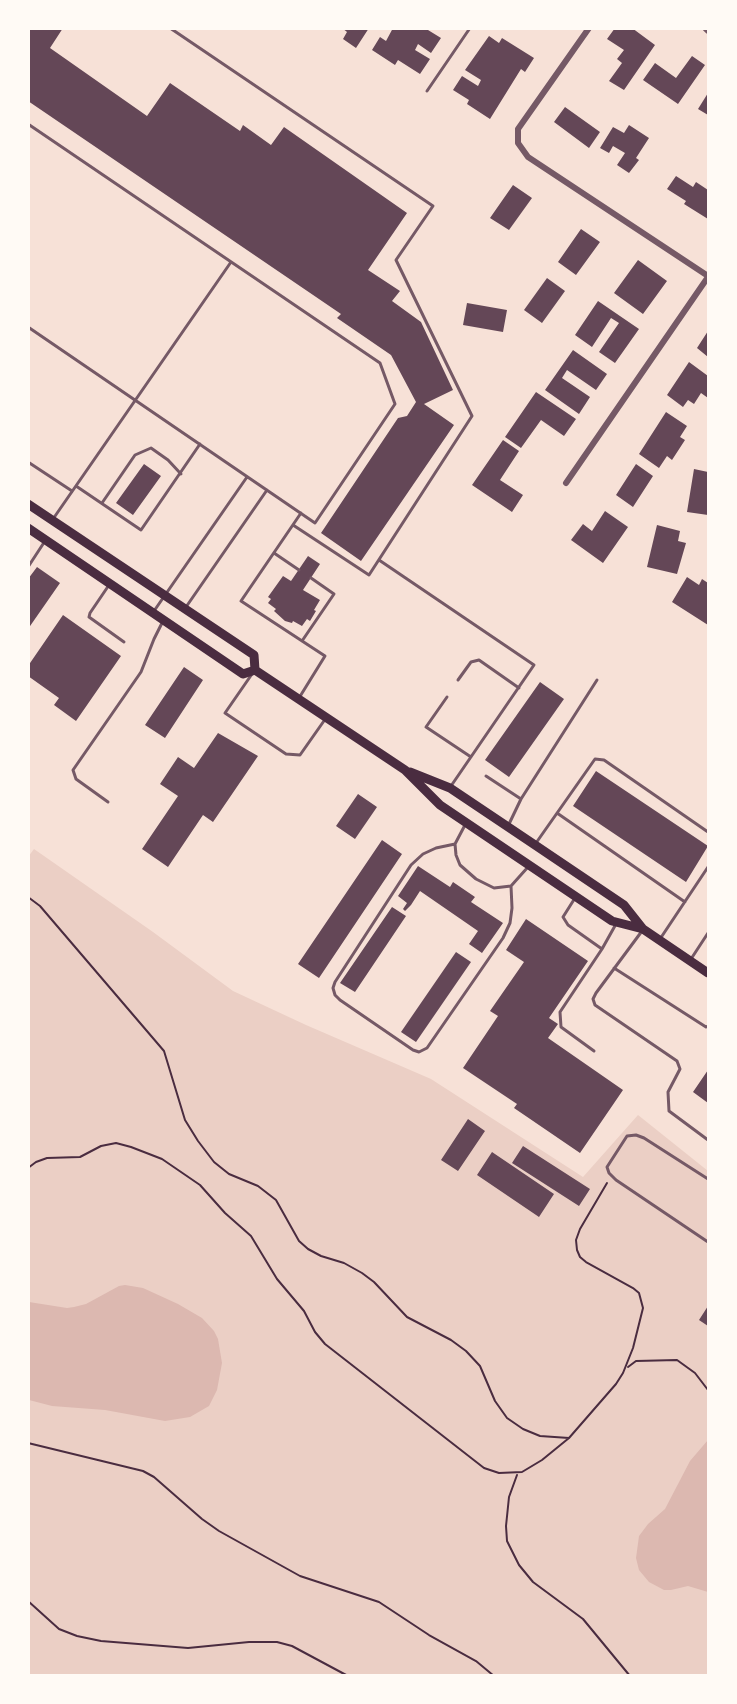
<!DOCTYPE html>
<style>
body{margin:0}
#map{position:relative;width:737px;height:1704px;overflow:hidden;background:#f7e1d7;font-family:"Sofia Sans Condensed",sans-serif}
canvas{display:block}
.frame{position:absolute;inset:0;border:30px solid #fffaf5;pointer-events:none}
</style>
<div id="map">
<canvas width="737" height="1704"></canvas>
<div class="frame"></div>
</div>
<script>
const context = document.querySelector('canvas').getContext('2d');
context.lineJoin = 'round';
function fillPath(path, color) { context.fillStyle = color; context.fill(path, 'evenodd'); }
const shape = rows => new Path2D(rows.map(r => 'M' + r).join(''));
function trace(path, color, width, dash) { context.strokeStyle = color; context.lineWidth = width; context.lineCap = dash ? 'butt' : 'round'; context.setLineDash(dash || []); context.stroke(path); }
fillPath(shape([
 [34,849,153,932,233,991,306,1025,431,1079,583,1177,638,1115,708,1171,708,1675,29,1676,28,857]
]), '#ebcfc5');
fillPath(shape([
 [125,1285,143,1288,178,1304,202,1318,214,1331,218,1339,222,1363,217,1390,209,1406,190,1417,165,1421,105,1410,52,1406,29,1400,29,1302,67,1308,74,1307,86,1304,119,1286],
 [708,1440,708,1592,688,1586,671,1590,664,1590,649,1582,639,1570,636,1558,639,1536,648,1524,665,1509,690,1461]
]), '#dcb8b0');
fillPath(shape([
 [28,28,63,28,50,48,147,116,170,83,240,131,243,125,271,145,284,127,407,213,368,270,400,291,392,301,421,322,453,390,424,404,454,425,361,561,321,533,398,418,407,416,416,402,391,355,337,318,341,314,28,101],
 [342,28,369,28,356,48,343,39,347,32],
 [393,28,429,28,428,30,441,38,431,53,418,44,415,50,430,59,420,74,398,60,395,65,372,50,380,37,386,41],
 [615,28,632,28,655,45,624,90,609,81,622,63,617,59,624,50,607,39],
 [489,36,499,43,502,38,534,58,525,72,521,69,490,119,467,104,469,100,453,90,462,76,478,86,481,80,465,70],
 [692,56,705,65,678,104,643,80,655,63,676,78],
 [708,93,708,115,698,109],
 [565,107,600,132,589,148,554,122],
 [629,125,649,138,636,158,639,160,629,173,617,165,625,153,613,146,609,153,600,148,613,127,624,133],
 [676,176,693,187,696,182,708,190,708,219,684,204,686,201,667,189],
 [513,185,532,198,509,230,490,218],
 [581,229,600,242,576,275,558,262],
 [638,260,667,281,643,314,614,293],
 [547,278,565,291,542,323,524,310],
 [598,301,639,329,615,363,599,352,619,323,611,318,592,347,575,335],
 [467,303,507,310,503,332,463,325],
 [708,331,708,357,697,348],
 [573,350,607,374,596,390,567,370,562,378,590,397,579,414,545,390],
 [689,362,708,376,708,398,701,393,694,404,688,400,683,407,667,395],
 [536,392,576,419,564,436,541,420,521,448,505,437],
 [666,412,687,426,680,437,685,440,672,460,667,456,659,468,639,454],
 [503,440,519,451,500,480,523,495,512,512,472,485],
 [144,464,161,476,133,515,116,503],
 [636,464,653,476,633,507,616,495],
 [694,469,708,472,708,515,687,512],
 [605,511,628,527,603,563,571,540,583,524,592,531],
 [657,525,680,531,678,541,686,543,677,574,647,567],
 [308,556,320,564,303,590,320,600,314,610,316,611,310,621,307,619,302,626,293,621,292,623,285,621,274,611,276,609,268,603,271,599,268,597,283,576,291,581],
 [37,567,60,583,28,629,28,579],
 [687,577,699,585,702,579,708,583,708,625,672,602],
 [63,615,121,656,76,721,54,705,59,698,28,676,28,666],
 [184,667,203,680,165,738,145,725],
 [540,682,564,699,509,777,485,760],
 [218,733,258,756,213,822,203,815,168,867,142,849,178,796,160,784,178,757,194,768],
 [596,771,708,846,686,882,573,806],
 [358,794,377,807,355,839,336,826],
 [382,840,402,854,319,978,298,964],
 [418,866,450,887,453,882,475,897,471,902,503,923,482,953,469,944,478,931,420,891,411,905,405,911,403,909,407,903,398,896],
 [392,907,406,916,355,992,340,983],
 [526,919,588,961,549,1018,558,1024,548,1038,623,1090,580,1153,514,1108,517,1104,463,1068,498,1016,490,1011,524,962,506,950],
 [456,952,471,962,416,1042,401,1032],
 [708,1070,708,1103,693,1092],
 [468,1119,485,1131,458,1171,441,1160],
 [523,1146,590,1189,579,1206,512,1163],
 [492,1152,554,1194,539,1217,477,1175],
 [708,1306,708,1326,699,1320]
]), '#644757');
trace(shape([
 [28,897,40,906,164,1051,185,1120,198,1141,214,1162,229,1174,258,1186,276,1200,299,1241,308,1249,321,1256,344,1263,362,1273,374,1282,407,1317,451,1340,466,1351,480,1366,495,1401,507,1418,523,1429,540,1436,569,1438,616,1384,623,1373,633,1348,643,1308,639,1293,633,1288,586,1262,580,1257,577,1250,576,1240,580,1229,607,1183],
 [28,1168,36,1162,47,1158,80,1157,101,1146,116,1143,131,1147,162,1159,200,1185,225,1213,251,1236,277,1279,304,1311,315,1332,325,1344,484,1468,499,1473,522,1472,542,1460,569,1438],
 [628,1367,636,1361,677,1360,695,1373,708,1390],
 [28,1443,143,1471,154,1477,202,1519,219,1531,300,1576,379,1602,429,1635,476,1661,494,1676],
 [517,1475,509,1497,506,1526,507,1541,519,1565,533,1582,583,1619,630,1676],
 [28,1601,59,1629,77,1636,101,1641,188,1648,249,1642,277,1642,292,1646,348,1676]
]), '#4a2c40', 2);
trace(shape([
 [170,28,433,206,396,260,472,416,369,575,293,525],
 [427,91,470,28],
 [28,124,380,363,395,404,315,523,28,327],
 [28,462,72,491],
 [76,486,141,530,200,444],
 [102,503,135,455,151,448,168,460,181,474],
 [53,519,231,262],
 [274,553,299,570],
 [379,560,534,665,451,786],
 [28,567,45,541],
 [109,585,90,613,89,617,124,642],
 [186,607,267,490],
 [154,611,247,477],
 [302,641,334,594,311,578],
 [252,674,225,713,286,754,300,755,326,718],
 [458,680,471,662,479,660,519,688],
 [447,697,426,727,471,757],
 [299,698,325,656,241,601,301,513],
 [486,776,521,799],
 [108,802,76,779,73,770,141,672,154,639,163,621],
 [557,813,685,902],
 [509,824,521,799,597,680],
 [465,825,455,844,456,855,460,865,476,879,494,888,511,886,528,867],
 [536,843,595,759,604,760,708,832],
 [455,844,436,848,423,854,411,865,335,982,333,988,335,995,340,1000,413,1050,419,1052,427,1048,503,938,510,923,512,908,511,886],
 [575,898,563,917,568,925,602,949,616,924],
 [642,931,596,993,593,999,595,1005,677,1061,680,1069,668,1092,669,1111,708,1140],
 [660,939,708,867],
 [691,959,708,933],
 [614,968,706,1027,708,1026],
 [594,1051,561,1027,560,1012,602,949],
 [708,1179,644,1138,636,1135,627,1136,607,1167,609,1173,616,1180,708,1242]
]), '#755966', 3);
trace(shape([
 [589,28,518,129,518,143,528,157,708,276],
 [705,28,708,31],
 [566,483,708,277]
]), '#755966', 6);
trace(shape([
 [28,504,254,655,255,670],
 [28,528,243,674,255,670],
 [255,670,405,770,440,805,612,921,643,929],
 [410,772,450,788,535,845,624,905,643,929,708,973]
]), '#4a2c40', 9);
</script>
